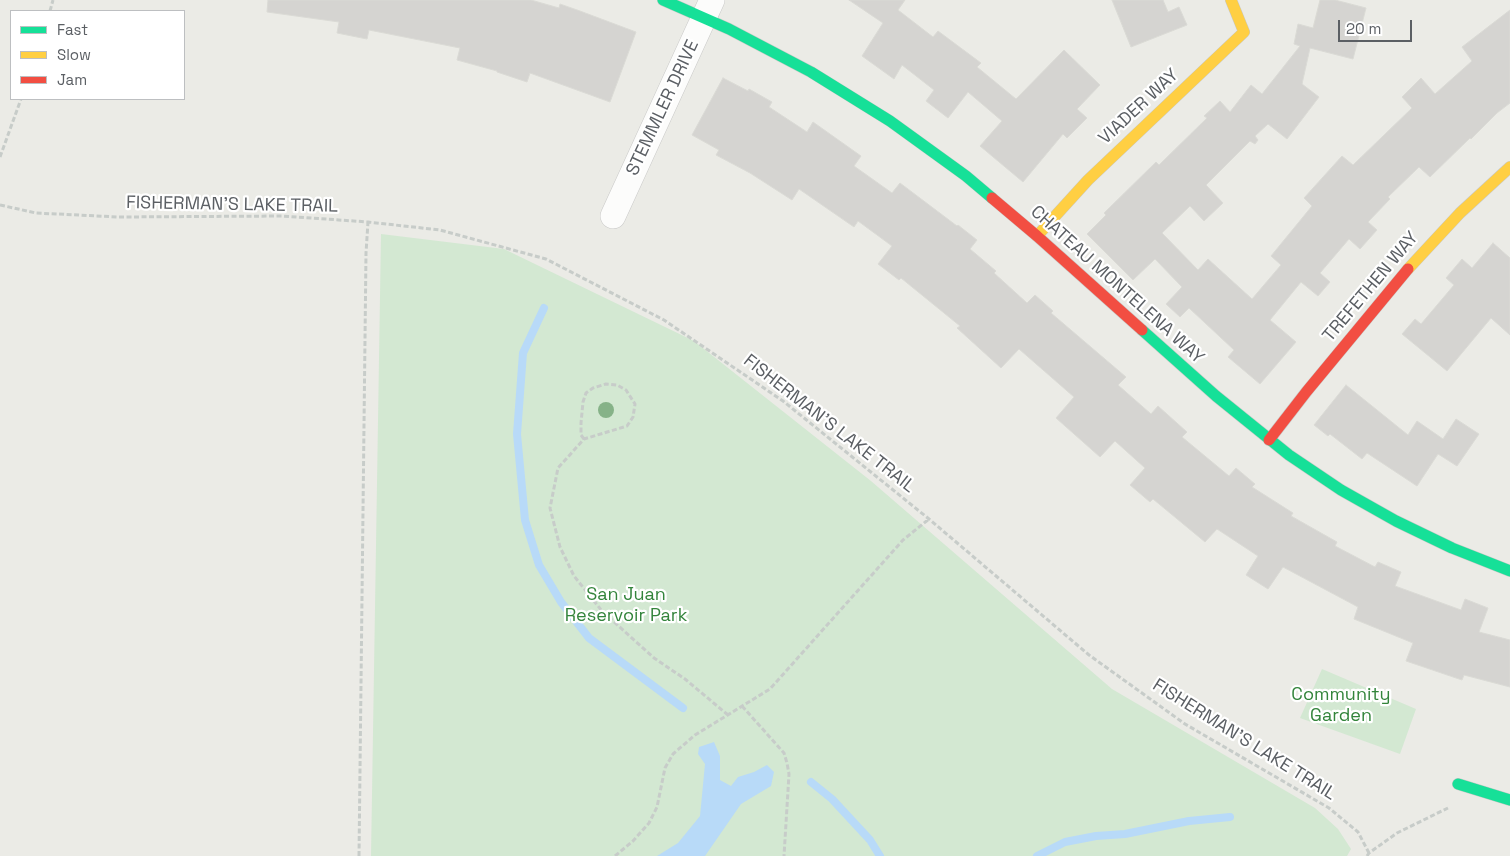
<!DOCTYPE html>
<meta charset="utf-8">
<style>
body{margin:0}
#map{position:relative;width:1510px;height:856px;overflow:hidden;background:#ebebe6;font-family:"Space Grotesk",sans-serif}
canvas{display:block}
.legend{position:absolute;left:10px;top:10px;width:175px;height:90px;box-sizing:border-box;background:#fff;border:1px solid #bdbfc1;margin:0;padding:6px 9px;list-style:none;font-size:15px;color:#5b5f64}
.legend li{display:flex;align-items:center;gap:10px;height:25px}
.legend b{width:25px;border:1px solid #bdbfc1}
.scale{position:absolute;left:1338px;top:20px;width:74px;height:22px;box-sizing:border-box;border:2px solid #5b5f64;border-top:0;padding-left:6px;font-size:15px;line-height:18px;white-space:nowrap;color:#5b5f64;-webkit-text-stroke:4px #fff;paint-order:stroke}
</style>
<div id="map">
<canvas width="1510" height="856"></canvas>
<ul class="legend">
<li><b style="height:6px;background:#16e098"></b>Fast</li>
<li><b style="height:6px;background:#ffcf43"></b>Slow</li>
<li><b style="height:6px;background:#f24e42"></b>Jam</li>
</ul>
<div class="scale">20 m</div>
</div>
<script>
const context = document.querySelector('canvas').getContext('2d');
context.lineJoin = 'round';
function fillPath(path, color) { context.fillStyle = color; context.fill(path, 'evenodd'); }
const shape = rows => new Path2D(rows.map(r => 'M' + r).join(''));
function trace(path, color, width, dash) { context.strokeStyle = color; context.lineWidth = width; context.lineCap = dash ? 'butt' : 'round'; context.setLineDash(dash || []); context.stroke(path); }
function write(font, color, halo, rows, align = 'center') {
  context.font = font + ' "Space Grotesk",sans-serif'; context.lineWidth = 4.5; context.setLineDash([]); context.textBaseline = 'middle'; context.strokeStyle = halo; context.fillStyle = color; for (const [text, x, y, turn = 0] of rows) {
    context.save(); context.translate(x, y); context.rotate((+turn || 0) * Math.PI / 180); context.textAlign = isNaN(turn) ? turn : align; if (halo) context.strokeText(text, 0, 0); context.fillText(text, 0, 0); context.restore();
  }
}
fillPath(shape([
 [381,234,504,249,694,341,871,481,1112,689,1315,808,1338,829,1351,849,1347,856,371,856],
 [1322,669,1416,709,1400,754,1300,718]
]), '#d3e8d2');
fillPath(shape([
 [714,742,720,756,720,780,731,786,738,777,754,772,767,765,774,772,771,786,741,804,705,856,657,856,678,843,700,816,705,764,698,754,699,747]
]), '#b8daf8');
trace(shape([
 [544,308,523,353,517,434,525,520,539,565,561,602,589,638,683,708],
 [811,782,832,799,870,840,880,856],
 [1037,856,1065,842,1096,836,1125,834,1189,821,1230,817]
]), '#b8daf8', 8);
const building = shape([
 [268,0,531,0,559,8,560,4,580,11,636,32,610,102,530,73,527,82,497,72,497,71,457,60,460,48,369,30,367,39,337,33,339,22,267,12,268,0],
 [849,0,905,0,898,10,933,37,938,31,981,63,977,67,1016,99,1064,50,1100,85,1077,109,1087,118,1067,138,1063,134,1023,182,980,146,1002,121,968,92,948,118,926,101,934,90,902,65,894,79,862,56,883,23,849,0],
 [1112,0,1163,0,1168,12,1179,7,1187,25,1131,47,1112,0],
 [1320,0,1335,0,1366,8,1353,59,1310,48,1302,84,1319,97,1287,139,1268,124,1255,136,1258,140,1255,144,1250,141,1206,185,1223,203,1204,221,1190,206,1162,233,1198,270,1208,259,1252,299,1281,265,1271,256,1312,206,1304,198,1342,156,1353,165,1412,108,1402,97,1421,78,1435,94,1472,61,1462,47,1510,10,1510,103,1497,113,1471,139,1470,138,1430,177,1419,167,1388,197,1390,199,1368,222,1377,230,1360,249,1349,239,1320,273,1330,282,1318,296,1301,282,1270,320,1296,342,1260,384,1228,357,1234,350,1189,308,1180,317,1166,304,1182,287,1155,259,1133,280,1087,234,1106,215,1104,213,1156,162,1159,165,1207,118,1204,116,1220,101,1230,112,1251,85,1262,94,1300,46,1294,44,1298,24,1313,28,1320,0],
 [723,78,748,91,749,89,772,102,769,107,807,132,813,122,861,156,854,166,892,193,900,183,957,226,958,225,977,240,970,249,996,271,994,273,1027,303,1035,295,1053,311,1051,313,1126,377,1118,385,1151,414,1158,406,1187,432,1182,437,1229,476,1236,468,1255,484,1252,487,1293,513,1291,516,1337,542,1335,546,1375,567,1378,562,1401,572,1395,586,1461,610,1465,599,1488,608,1479,632,1510,640,1510,687,1464,675,1462,680,1406,661,1413,643,1354,619,1358,607,1283,567,1268,589,1246,575,1258,556,1217,529,1205,542,1153,499,1150,502,1130,485,1145,468,1115,441,1100,457,1056,418,1074,397,1019,349,1001,368,957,328,960,326,901,278,899,280,878,264,892,246,858,221,854,227,799,189,792,200,750,173,716,155,719,150,692,135,723,78],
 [1493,243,1510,258,1510,335,1491,318,1447,371,1402,334,1415,319,1421,324,1454,285,1446,278,1462,259,1472,268,1493,243],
 [1346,385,1408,435,1417,421,1443,439,1456,419,1479,434,1457,466,1438,454,1417,486,1367,453,1362,459,1330,434,1328,436,1314,425,1346,385]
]);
fillPath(building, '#d5d4d1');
trace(building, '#dadad5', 1);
const street = shape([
 [613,216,712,0]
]);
const fast = shape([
 [663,0,729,29,811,72,890,121,966,176,992,198],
 [1142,330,1216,396,1289,455,1341,490,1396,521,1452,548,1510,571],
 [1458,784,1510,800]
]);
const slow = shape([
 [1037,236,1088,180,1244,32,1231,0],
 [1408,269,1460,213,1510,167]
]);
const jam = shape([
 [992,198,1037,236,1142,330],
 [1269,440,1307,391,1408,269]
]);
trace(street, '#c9c9c8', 26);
trace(fast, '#c7c8c6', 12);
trace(slow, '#c7c8c6', 12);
trace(jam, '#c7c8c6', 12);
trace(shape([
 [50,11,53,0],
 [0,157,21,99],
 [0,205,36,213,119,217,282,216,368,222,440,230,546,259,664,320,783,401,929,519,1089,655,1185,724,1329,808,1358,832,1369,853],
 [584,439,581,435,581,423,583,402,586,393,593,388,606,384,617,385,626,390,635,404,633,417,627,426,584,439,558,468,550,508,560,547,574,576,602,611,654,658,685,679,728,715],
 [742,706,784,753,787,763,789,774,784,856],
 [359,856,366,253,368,222],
 [615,856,633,841,649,823,657,807,665,768,673,754,695,735,770,689,903,540,929,519],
 [1367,856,1369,853,1397,833,1448,808]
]), '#c7ccc9', 3, [5, 2.5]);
trace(street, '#fcfcfb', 25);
trace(fast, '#16e098', 11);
trace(slow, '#ffcf43', 11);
trace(jam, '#f24e42', 11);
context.fillStyle = '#86b288';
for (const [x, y] of [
 [606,410]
]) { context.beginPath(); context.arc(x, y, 8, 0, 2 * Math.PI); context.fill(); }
write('18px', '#5b5f64', '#fff', [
 ["VIADER WAY",1139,107,-43],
 ["STEMMLER DRIVE",663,108,-65],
 ["FISHERMAN’S LAKE TRAIL",232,205,1],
 ["CHATEAU MONTELENA WAY",1117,285,42],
 ["TREFETHEN WAY",1371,287,-50],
 ["FISHERMAN’S LAKE TRAIL",829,424,38],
 ["FISHERMAN’S LAKE TRAIL",1244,740,32]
]);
write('18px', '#33843b', '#fff', [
 ["San Juan",626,595],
 ["Reservoir Park",626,616],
 ["Community",1341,695],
 ["Garden",1341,716]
]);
</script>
